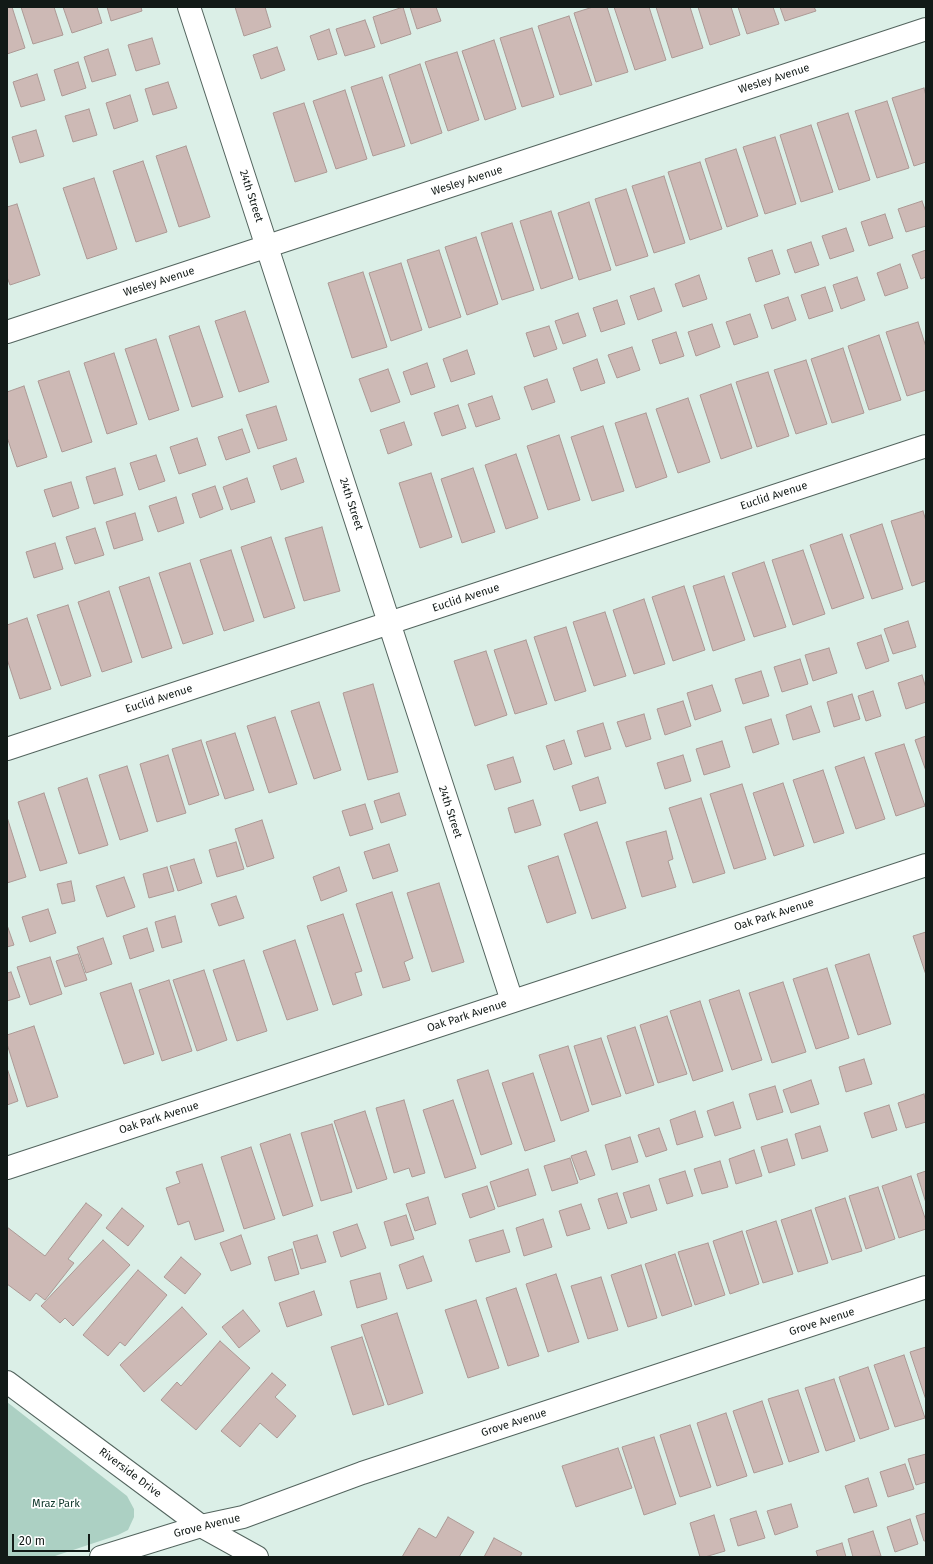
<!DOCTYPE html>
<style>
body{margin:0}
#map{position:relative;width:933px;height:1564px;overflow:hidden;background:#dbefe7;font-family:"Fira Sans",sans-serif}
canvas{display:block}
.frame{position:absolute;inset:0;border:8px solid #121a17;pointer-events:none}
.scale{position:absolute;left:12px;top:1534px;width:78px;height:18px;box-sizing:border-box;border:2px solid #121a17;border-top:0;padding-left:5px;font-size:12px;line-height:14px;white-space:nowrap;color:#121a17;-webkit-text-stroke:3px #fff;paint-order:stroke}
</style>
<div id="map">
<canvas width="933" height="1564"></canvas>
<div class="frame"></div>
<div class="scale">20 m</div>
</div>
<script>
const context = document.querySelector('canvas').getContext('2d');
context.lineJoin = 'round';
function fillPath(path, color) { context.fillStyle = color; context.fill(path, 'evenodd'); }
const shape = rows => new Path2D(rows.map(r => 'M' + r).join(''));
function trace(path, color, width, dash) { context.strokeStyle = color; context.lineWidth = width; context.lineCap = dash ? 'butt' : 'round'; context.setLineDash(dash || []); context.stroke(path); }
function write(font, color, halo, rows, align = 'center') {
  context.font = font + ' "Fira Sans",sans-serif'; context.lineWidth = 3.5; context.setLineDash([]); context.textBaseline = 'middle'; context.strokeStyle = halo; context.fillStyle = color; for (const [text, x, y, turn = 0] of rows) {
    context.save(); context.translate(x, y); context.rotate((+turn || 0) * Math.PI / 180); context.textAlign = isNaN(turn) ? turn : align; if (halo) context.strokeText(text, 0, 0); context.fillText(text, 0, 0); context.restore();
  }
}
fillPath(shape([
 [7,1402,127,1496,134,1509,134,1517,128,1530,118,1535,52,1557,7,1557]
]), '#acd0c3');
const building = shape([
 [7,7,12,7,25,48,7,54,7,7],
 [21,7,54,7,63,35,33,44,21,7],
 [63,7,97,7,102,23,72,33,63,7],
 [107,7,141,7,142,11,111,21,107,7],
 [235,7,265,7,271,27,244,36,235,7],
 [403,7,411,34,381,44,373,17,403,7],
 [410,7,436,7,441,21,417,29,410,7],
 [593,7,607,7,628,72,596,82,574,13,593,7],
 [614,7,649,7,666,60,635,70,614,7],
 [656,7,690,7,703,48,672,58,656,7],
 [698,7,731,7,740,35,710,45,698,7],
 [738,7,773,7,779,24,747,34,738,7],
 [780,7,814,7,816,11,785,21,780,7],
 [569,16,592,85,560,95,538,26,569,16],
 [365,20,375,47,345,56,336,29,365,20],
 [532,28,554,97,522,107,500,38,532,28],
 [329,29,337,54,318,60,310,36,329,29],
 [152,38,160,64,136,71,128,45,152,38],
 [494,40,516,109,485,120,462,51,494,40],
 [277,47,285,70,261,79,253,55,277,47],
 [108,49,116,75,92,82,84,57,108,49],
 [457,52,479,120,448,131,425,62,457,52],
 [78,62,86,88,62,96,54,70,78,62],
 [420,64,442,133,411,144,389,75,420,64],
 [37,74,45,100,21,107,13,82,37,74],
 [382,77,405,146,373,156,351,87,382,77],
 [168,82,177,108,153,115,145,89,168,82],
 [924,88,926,96,926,162,914,166,892,98,924,88],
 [345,90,367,159,336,169,313,101,345,90],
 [130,95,138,121,114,129,106,103,130,95],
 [887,101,909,168,877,178,855,111,887,101],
 [304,103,327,172,295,182,273,113,304,103],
 [89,109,97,135,73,142,65,116,89,109],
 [848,113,870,180,839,190,817,123,848,113],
 [811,125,833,192,801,202,780,135,811,125],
 [36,130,44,156,20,163,12,137,36,130],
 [775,137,796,204,765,214,743,147,775,137],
 [186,146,210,217,179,227,156,156,186,146],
 [736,149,758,216,727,227,705,159,736,149],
 [143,161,167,232,136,242,113,171,143,161],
 [700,162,722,229,690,240,668,172,700,162],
 [664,176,685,243,654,253,632,186,664,176],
 [94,178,117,249,87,259,63,188,94,178],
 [626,189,648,256,616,266,595,199,626,189],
 [922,201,926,212,926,226,906,232,898,209,922,201],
 [589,202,611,270,579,280,558,213,589,202],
 [17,204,40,275,10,285,7,277,7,207,17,204],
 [551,211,573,278,541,289,520,221,551,211],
 [885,214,893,238,869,246,861,222,885,214],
 [512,223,534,290,502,300,481,233,512,223],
 [846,228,854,251,830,259,822,236,846,228],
 [476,237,498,304,467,315,445,247,476,237],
 [811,242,819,265,795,273,787,250,811,242],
 [439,250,461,317,429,328,407,260,439,250],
 [772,250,780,274,756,282,748,258,772,250],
 [926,250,926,277,921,279,912,255,926,250],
 [401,263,422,330,391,341,369,273,401,263],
 [900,264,908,288,885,296,877,273,900,264],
 [363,272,387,347,352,358,328,283,363,272],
 [699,275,707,299,683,307,675,284,699,275],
 [857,277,865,300,841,309,833,285,857,277],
 [825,287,833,311,809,319,801,295,825,287],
 [654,288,662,311,638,320,630,296,654,288],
 [788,297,796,320,772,329,764,305,788,297],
 [617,300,625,324,601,332,593,308,617,300],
 [245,311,269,382,239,392,215,321,245,311],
 [578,313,586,336,563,344,555,321,578,313],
 [750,314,758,337,734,345,726,322,750,314],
 [918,322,926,347,926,390,907,396,886,332,918,322],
 [712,324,720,347,696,356,688,332,712,324],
 [199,326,223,397,192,407,169,336,199,326],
 [549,326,557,349,534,357,526,333,549,326],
 [676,332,684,356,660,364,652,340,676,332],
 [879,335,901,400,869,410,848,346,879,335],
 [156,339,179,410,149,420,125,349,156,339],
 [632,347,640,370,617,378,608,355,632,347],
 [843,348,864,413,832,423,811,359,843,348],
 [467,350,475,374,451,382,443,359,467,350],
 [114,353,137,424,107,434,84,363,114,353],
 [597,359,605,383,581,391,573,368,597,359],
 [806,360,827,424,796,434,774,370,806,360],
 [427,363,435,387,411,395,403,372,427,363],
 [388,369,400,402,371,412,359,379,388,369],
 [69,371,92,442,62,452,38,381,69,371],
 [768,372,789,436,757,447,736,382,768,372],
 [547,379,555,402,532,410,524,387,547,379],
 [731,384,752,448,721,459,700,395,731,384],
 [24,386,47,457,17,467,7,437,7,392,24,386],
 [492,396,500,419,476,427,468,404,492,396],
 [688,398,710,462,678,473,656,409,688,398],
 [458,405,466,428,442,436,434,413,458,405],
 [276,406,287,440,258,449,246,415,276,406],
 [646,413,667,477,636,488,615,423,646,413],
 [404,422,412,445,388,454,380,430,404,422],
 [603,426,624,491,592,501,571,437,603,426],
 [242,429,250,452,226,460,218,437,242,429],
 [559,435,580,500,548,510,527,446,559,435],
 [197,438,206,465,179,474,170,447,197,438],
 [516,454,538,518,506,529,485,465,516,454],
 [156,455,165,481,139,490,130,463,156,455],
 [296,458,304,482,281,490,273,466,296,458],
 [115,468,123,495,94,504,86,477,115,468],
 [473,468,495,532,462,543,441,479,473,468],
 [431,473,452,537,420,548,399,483,431,473],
 [247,478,255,502,231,510,223,487,247,478],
 [71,482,79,508,53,517,44,490,71,482],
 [215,486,223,509,200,518,192,494,215,486],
 [176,497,184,523,158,532,149,506,176,497],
 [923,511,926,521,926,581,912,586,891,521,923,511],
 [135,513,143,540,114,549,106,522,135,513],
 [882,524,903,589,872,599,850,535,882,524],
 [322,527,340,591,304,601,285,538,322,527],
 [95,528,104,555,75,564,66,537,95,528],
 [842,534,864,598,832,609,810,545,842,534],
 [271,537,295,608,264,618,241,547,271,537],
 [55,543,63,569,34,578,26,552,55,543],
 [231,550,254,621,224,631,200,560,231,550],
 [803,550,825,614,793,625,772,560,803,550],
 [764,562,786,627,754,637,732,573,764,562],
 [190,563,213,634,183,644,159,573,190,563],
 [724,576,745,640,713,651,693,586,724,576],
 [149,577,172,648,142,658,119,587,149,577],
 [684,586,705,650,673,661,652,597,684,586],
 [109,591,132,662,102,672,78,602,109,591],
 [644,599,665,664,634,674,613,610,644,599],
 [68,605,91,676,61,686,37,615,68,605],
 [605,612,626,676,594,686,573,622,605,612],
 [27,618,51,689,20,699,7,659,7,625,27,618],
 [908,621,916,647,893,654,884,629,908,621],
 [566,627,586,691,555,701,534,637,566,627],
 [881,635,889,661,866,669,857,643,881,635],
 [526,640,547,704,515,714,494,650,526,640],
 [829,648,837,673,813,681,805,655,829,648],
 [486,651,507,715,475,726,454,661,486,651],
 [800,659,808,684,782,692,774,667,800,659],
 [761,671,769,696,743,704,735,679,761,671],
 [922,675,926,688,926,702,906,709,898,683,922,675],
 [373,684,398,772,368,780,343,693,373,684],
 [712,685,721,711,695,720,687,693,712,685],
 [873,691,881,716,866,721,858,696,873,691],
 [852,694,860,719,834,727,827,702,852,694],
 [683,701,691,726,665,735,657,709,683,701],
 [319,702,341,770,314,779,291,711,319,702],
 [811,706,820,732,793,740,786,715,811,706],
 [644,714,651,739,626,747,617,722,644,714],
 [275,717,297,784,269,793,247,726,275,717],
 [771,719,779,744,753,753,745,727,771,719],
 [603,723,611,749,585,757,577,731,603,723],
 [235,733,254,790,225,799,206,742,235,733],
 [926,736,926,771,915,740,926,736],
 [201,740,219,795,189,805,172,749,201,740],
 [564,740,572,764,554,770,546,746,564,740],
 [722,741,730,767,704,775,696,749,722,741],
 [904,744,925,806,896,816,875,753,904,744],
 [168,755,186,813,157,822,140,764,168,755],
 [683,755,691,781,665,789,657,763,683,755],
 [513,757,521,782,495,790,487,765,513,757],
 [864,757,885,819,856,829,835,767,864,757],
 [127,766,148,831,120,840,99,775,127,766],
 [823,770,844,833,814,843,793,780,823,770],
 [598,777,606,803,580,811,572,786,598,777],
 [87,778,108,845,79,854,58,788,87,778],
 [783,783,804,846,774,856,753,793,783,783],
 [742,784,766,859,734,869,710,794,742,784],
 [44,793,67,863,40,871,18,802,44,793],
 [399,793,406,815,381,823,374,801,399,793],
 [701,798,725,873,693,883,669,808,701,798],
 [533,800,541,825,515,833,508,808,533,800],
 [365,804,373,829,350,836,342,811,365,804],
 [7,817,26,877,7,883,7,817],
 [262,820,274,858,247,867,235,829,262,820],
 [597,822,626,908,592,919,564,834,597,822],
 [666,831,673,859,668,861,676,887,642,897,626,842,666,831],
 [236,842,244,869,217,877,209,850,236,842],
 [389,844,398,871,373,879,364,852,389,844],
 [558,856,576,913,547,923,528,866,558,856],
 [194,859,202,883,178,891,170,866,194,859],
 [167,867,174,891,149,898,143,874,167,867],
 [339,867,347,891,321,901,313,877,339,867],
 [124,877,135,907,107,917,96,886,124,877],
 [71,881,75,901,62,904,57,884,71,881],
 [439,883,464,962,432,972,407,893,439,883],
 [392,892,413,958,404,962,410,980,383,988,356,904,392,892],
 [236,896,244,918,219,926,211,904,236,896],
 [48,909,56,933,30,942,22,917,48,909],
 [343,914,362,971,355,973,362,995,333,1005,307,926,343,914],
 [175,916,182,942,162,948,155,922,175,916],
 [7,925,14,945,7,947,7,925],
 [147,928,154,951,130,959,123,936,147,928],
 [926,932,926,975,913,936,926,932],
 [103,938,112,964,86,973,77,947,103,938],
 [295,940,318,1010,287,1020,263,951,295,940],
 [78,954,87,980,65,987,56,961,78,954],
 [869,954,891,1024,858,1035,835,965,869,954],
 [50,957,62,994,30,1005,17,967,50,957],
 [244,960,267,1031,237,1041,213,970,244,960],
 [827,968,849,1038,816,1049,793,979,827,968],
 [204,970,227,1040,197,1051,173,980,204,970],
 [11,972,20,997,7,1001,7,973,11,972],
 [169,980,192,1051,162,1061,139,990,169,980],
 [783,982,806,1052,772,1063,749,993,783,982],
 [131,983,154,1054,124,1064,100,993,131,983],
 [739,990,762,1060,732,1070,709,1000,739,990],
 [700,1001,723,1071,693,1081,670,1011,700,1001],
 [667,1016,687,1074,658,1083,640,1025,667,1016],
 [34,1026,58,1097,27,1107,7,1044,7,1035,34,1026],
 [635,1027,654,1085,626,1094,607,1036,635,1027],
 [601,1038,621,1096,592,1105,574,1046,601,1038],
 [568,1046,589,1111,561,1121,539,1055,568,1046],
 [864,1059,872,1084,846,1092,839,1067,864,1059],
 [7,1068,18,1101,7,1105,7,1068],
 [488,1070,512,1144,481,1155,457,1080,488,1070],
 [533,1073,555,1141,525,1151,502,1083,533,1073],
 [811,1080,819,1104,791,1113,783,1090,811,1080],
 [775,1086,783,1112,757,1120,749,1094,775,1086],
 [924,1094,926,1102,926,1122,906,1128,898,1103,924,1094],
 [404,1100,425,1173,412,1177,409,1168,394,1173,376,1108,404,1100],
 [453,1100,476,1168,445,1178,423,1110,453,1100],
 [733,1102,741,1128,715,1136,707,1111,733,1102],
 [889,1105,897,1130,872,1138,864,1113,889,1105],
 [365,1111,387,1179,357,1189,334,1121,365,1111],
 [695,1111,703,1137,677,1145,670,1120,695,1111],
 [332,1124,352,1192,321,1201,301,1133,332,1124],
 [820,1126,828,1151,802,1159,795,1134,820,1126],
 [659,1128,667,1150,646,1157,638,1135,659,1128],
 [290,1134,313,1206,283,1216,260,1144,290,1134],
 [630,1137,638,1162,612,1170,605,1145,630,1137],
 [787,1139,795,1165,769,1173,761,1147,787,1139],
 [251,1147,275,1219,244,1229,221,1157,251,1147],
 [754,1150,762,1176,736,1184,729,1159,754,1150],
 [586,1151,595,1175,580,1180,571,1156,586,1151],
 [570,1158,578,1183,552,1191,544,1166,570,1158],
 [720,1161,728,1187,702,1194,694,1169,720,1161],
 [202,1164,224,1231,195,1240,189,1221,178,1225,166,1188,180,1183,176,1172,202,1164],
 [528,1169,536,1195,498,1207,490,1182,528,1169],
 [685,1171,693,1196,667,1204,659,1179,685,1171],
 [926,1171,926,1203,917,1174,926,1171],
 [911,1176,926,1221,926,1229,899,1238,882,1186,911,1176],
 [649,1185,657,1210,631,1218,623,1193,649,1185],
 [487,1186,495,1209,470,1218,462,1194,487,1186],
 [878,1187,895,1239,866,1249,849,1196,878,1187],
 [617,1193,627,1223,608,1229,598,1199,617,1193],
 [428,1197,436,1224,415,1231,406,1204,428,1197],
 [845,1198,862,1251,832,1260,815,1208,845,1198],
 [86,1203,102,1215,68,1259,74,1263,45,1300,36,1293,30,1301,7,1284,7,1227,45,1256,86,1203],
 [581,1204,590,1229,567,1236,559,1211,581,1204],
 [122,1208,144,1226,128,1246,106,1228,122,1208],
 [811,1210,828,1263,798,1272,781,1220,811,1210],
 [406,1215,414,1239,391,1246,384,1222,406,1215],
 [543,1219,552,1247,524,1256,516,1228,543,1219],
 [776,1221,793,1274,763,1283,746,1231,776,1221],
 [357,1224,366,1248,341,1257,333,1232,357,1224],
 [503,1230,510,1252,476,1262,469,1240,503,1230],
 [742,1231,759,1284,730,1294,713,1241,742,1231],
 [241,1235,251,1264,231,1271,220,1243,241,1235],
 [317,1235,326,1262,301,1269,293,1242,317,1235],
 [103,1240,130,1265,73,1326,65,1318,60,1323,41,1306,103,1240],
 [708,1243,725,1295,695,1305,678,1252,708,1243],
 [292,1249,299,1274,275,1281,268,1257,292,1249],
 [675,1254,692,1306,662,1316,645,1264,675,1254],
 [423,1256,432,1281,407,1289,399,1265,423,1256],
 [181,1257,201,1274,185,1294,164,1277,181,1257],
 [641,1265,657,1318,628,1327,611,1275,641,1265],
 [138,1270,167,1295,125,1346,120,1342,108,1356,83,1335,138,1270],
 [380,1273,387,1299,357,1308,350,1281,380,1273],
 [556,1274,579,1342,548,1352,526,1284,556,1274],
 [601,1277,618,1330,588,1339,571,1286,601,1277],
 [516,1288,539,1356,508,1366,486,1298,516,1288],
 [314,1291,322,1315,287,1327,279,1303,314,1291],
 [476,1300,499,1368,468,1378,445,1310,476,1300],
 [182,1307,207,1334,144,1392,120,1365,182,1307],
 [243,1310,260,1331,239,1348,222,1327,243,1310],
 [397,1313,423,1393,388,1405,361,1325,397,1313],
 [362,1337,384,1405,353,1415,331,1347,362,1337],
 [220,1341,250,1368,196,1430,161,1400,177,1382,181,1386,220,1341],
 [926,1347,926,1400,910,1352,926,1347],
 [904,1355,925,1418,895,1427,874,1365,904,1355],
 [868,1367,889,1429,860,1439,839,1377,868,1367],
 [272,1373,286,1385,275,1397,296,1416,277,1438,260,1423,240,1447,221,1431,272,1373],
 [834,1379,855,1441,826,1451,805,1388,834,1379],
 [798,1390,819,1452,789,1462,768,1399,798,1390],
 [762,1401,783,1464,754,1473,733,1411,762,1401],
 [726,1413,747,1476,717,1486,697,1423,726,1413],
 [690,1425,711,1487,680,1497,660,1435,690,1425],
 [654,1437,676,1504,644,1515,622,1447,654,1437],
 [618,1448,632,1488,576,1507,562,1466,618,1448],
 [926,1454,926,1482,916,1485,908,1459,926,1454],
 [905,1464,914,1489,888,1497,880,1472,905,1464],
 [868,1478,877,1506,854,1513,845,1486,868,1478],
 [791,1504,798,1527,775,1535,767,1511,791,1504],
 [756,1511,765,1538,738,1546,730,1519,756,1511],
 [926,1513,926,1541,924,1541,916,1516,926,1513],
 [714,1515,725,1551,705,1557,700,1557,690,1523,714,1515],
 [448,1517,474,1532,459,1557,402,1557,419,1528,436,1538,448,1517],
 [910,1519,918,1544,895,1552,887,1527,910,1519],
 [873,1531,881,1556,853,1557,848,1539,873,1531],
 [494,1538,522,1553,520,1557,484,1557,494,1538],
 [842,1543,846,1557,818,1557,816,1551,842,1543]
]);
fillPath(building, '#cdb9b5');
trace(building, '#ac9995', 1);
const minor = shape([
 [189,7,512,1001],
 [7,332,926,29],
 [7,749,926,446],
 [101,1557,201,1526,243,1517,362,1473,926,1287]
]);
const tertiary = shape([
 [7,1168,926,865],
 [7,1382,201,1526,257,1557]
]);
trace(minor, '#53645e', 24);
trace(tertiary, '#53645e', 24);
trace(minor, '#fff', 22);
trace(tertiary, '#fff', 22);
write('11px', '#121a17', '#fff', [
 ["Wesley Avenue",774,79,-18],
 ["Wesley Avenue",467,181,-18],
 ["24th Street",251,196,72],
 ["Wesley Avenue",159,282,-18],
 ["Euclid Avenue",774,496,-18],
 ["24th Street",351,504,72],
 ["Euclid Avenue",466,598,-18],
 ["Euclid Avenue",159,699,-18],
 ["24th Street",450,812,72],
 ["Oak Park Avenue",774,915,-18],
 ["Oak Park Avenue",467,1016,-18],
 ["Oak Park Avenue",159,1118,-18],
 ["Grove Avenue",822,1322,-18],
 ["Grove Avenue",514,1423,-18],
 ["Riverside Drive",130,1473,37],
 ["Grove Avenue",207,1526,-14]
]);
write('11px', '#0c3428', '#fff', [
 ["Mraz Park",56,1504]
]);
</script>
